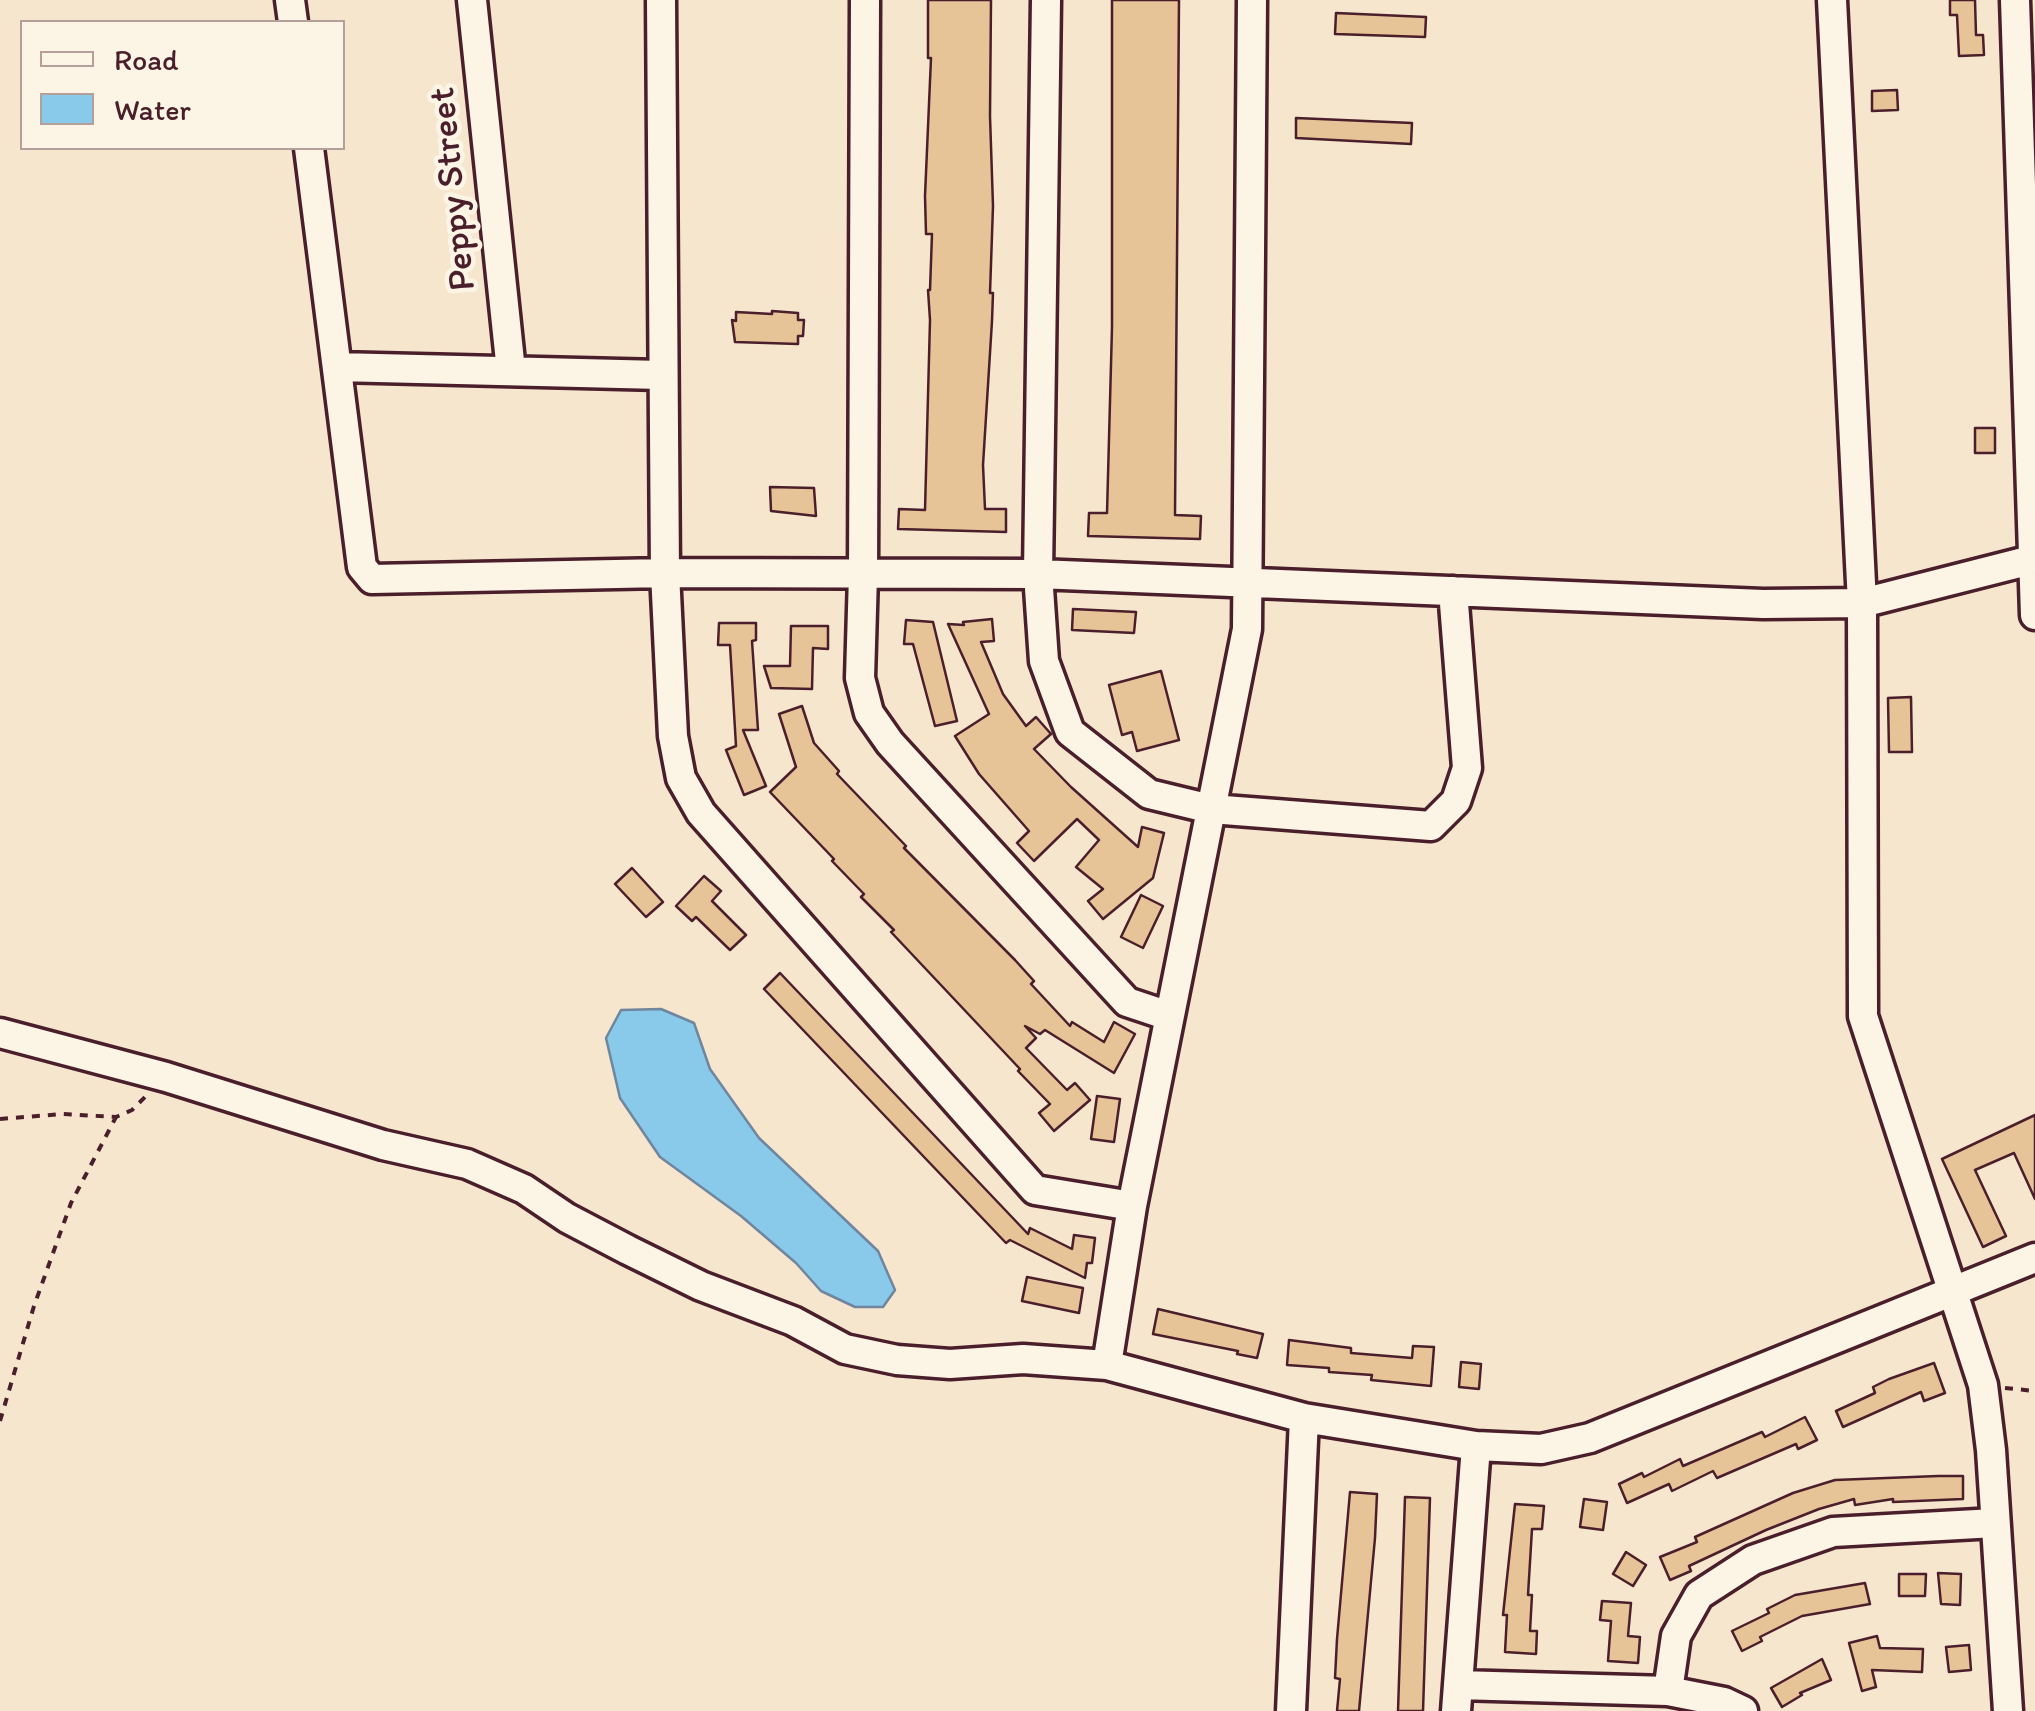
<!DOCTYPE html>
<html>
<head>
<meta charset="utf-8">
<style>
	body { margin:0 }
	#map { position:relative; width:2035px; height:1711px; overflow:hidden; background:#f6e6ce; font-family:Itim,sans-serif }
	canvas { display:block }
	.legend { position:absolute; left:20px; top:20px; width:325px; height:130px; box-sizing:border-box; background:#fcf5e5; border:2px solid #b59f9b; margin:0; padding:12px 18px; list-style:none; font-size:30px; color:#4a1f2b }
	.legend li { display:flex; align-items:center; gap:20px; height:50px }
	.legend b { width:50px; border:2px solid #b59f9b }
</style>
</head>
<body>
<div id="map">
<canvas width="2035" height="1711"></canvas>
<ul class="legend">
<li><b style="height:12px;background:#fcf5e5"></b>Road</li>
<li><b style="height:28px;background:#89c9ea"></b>Water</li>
</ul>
</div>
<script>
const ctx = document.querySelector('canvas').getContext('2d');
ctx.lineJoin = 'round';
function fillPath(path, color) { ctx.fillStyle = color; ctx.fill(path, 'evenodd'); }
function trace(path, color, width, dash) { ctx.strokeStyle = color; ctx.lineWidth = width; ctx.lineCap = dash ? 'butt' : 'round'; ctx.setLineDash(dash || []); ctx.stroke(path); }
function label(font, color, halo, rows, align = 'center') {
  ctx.font = font + ' Itim,sans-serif'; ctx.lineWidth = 9; ctx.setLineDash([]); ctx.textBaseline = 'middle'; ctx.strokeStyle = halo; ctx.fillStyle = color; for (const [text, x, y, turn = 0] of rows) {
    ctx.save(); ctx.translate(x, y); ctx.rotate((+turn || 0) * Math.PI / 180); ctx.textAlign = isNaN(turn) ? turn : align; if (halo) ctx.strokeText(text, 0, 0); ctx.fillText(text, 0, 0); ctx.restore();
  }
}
const water = new Path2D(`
	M661 1009 694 1023 710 1069 759 1138 878 1251 895 1290 883 1307H855L821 1291 796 1263 741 1216 660 1157 620 1098 606 1038 621 1010Z`);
fillPath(water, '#89c9ea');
trace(water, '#70859e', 2.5);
const building = new Path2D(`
	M928 0H991L990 116 993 206 990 293H993L992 321 983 465 985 509H1006V532L898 529 899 509 925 510 930 320 928 290H930L932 234H926L925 196 931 58H928Z
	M1112 0H1179L1175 515 1201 516 1200 539 1088 536 1089 513H1107L1112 327Z
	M1950 0H1975L1976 35H1983L1984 55 1959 56 1957 15H1950Z
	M1336 13 1426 17 1425 37 1335 34Z
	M1897 90 1898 110 1872 111V91Z
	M1296 118 1412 123 1411 144 1296 138Z
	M772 311 798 313V320H804L803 336H798V344L735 342 732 320 736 321V312L772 314Z
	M1975 428H1995V453H1975Z
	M770 487 814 488 816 516 771 511Z
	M1073 609 1136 612 1134 633 1072 630Z
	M992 619 994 641 981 642 1003 694 1026 726 1036 717 1051 734 1034 749 1071 787 1138 847 1142 827 1164 833 1153 878 1103 919 1088 901 1103 889 1076 867 1099 840 1077 819 1034 861 1017 843 1029 831 979 774 955 736 989 714 948 624 964 625 963 622Z
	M906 620 933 622 957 721 935 726 913 644H904Z
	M719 623H756V640L752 641 758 730H743L766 786 744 795 726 750 736 746 730 645H718Z
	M791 626H828V649L813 648 812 689 771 688 764 666H790Z
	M1161 671 1179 740 1137 751 1132 732 1122 735 1109 685Z
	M1911 697 1912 752H1889L1888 698Z
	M802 706 814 743 839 771 837 774 906 846 904 848 1015 960 1034 981 1031 984 1070 1026 1072 1022 1104 1042 1114 1022 1135 1034 1114 1073 1045 1030 1040 1034 1025 1026 1036 1038 1026 1048 1067 1090 1075 1083 1090 1100 1054 1131 1039 1113 1050 1104 1018 1071 1020 1069 891 932 894 930 861 897 864 894 832 861 834 859 770 792 796 767 779 714Z
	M632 868 663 902 646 917 615 884Z
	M704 876 721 891 712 901 746 935 730 950 696 917 692 921 676 906Z
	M1141 895 1163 906 1143 948 1121 937Z
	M780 973 1028 1234 1030 1228 1072 1249 1074 1235 1095 1238 1092 1263H1087L1085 1278 1010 1240 1006 1243 764 989Z
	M1097 1096 1120 1099 1114 1142 1091 1139Z
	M2035 1115V1199L2014 1153 1975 1170 2006 1236 1983 1247 1942 1159Z
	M1027 1277 1083 1288 1079 1313 1022 1301Z
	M1158 1309 1263 1334 1257 1358 1237 1354 1238 1351 1153 1334Z
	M1289 1340 1351 1348V1353L1412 1358 1413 1346 1434 1347 1431 1386 1371 1380 1372 1375 1329 1372V1368L1287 1365Z
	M1461 1362 1481 1364 1479 1389 1459 1387Z
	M1934 1363 1945 1393 1924 1401 1921 1392 1843 1427 1836 1411 1875 1393 1873 1387 1889 1379Z
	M1805 1417 1817 1440 1798 1449 1796 1444 1717 1478 1713 1471 1672 1491 1669 1484 1627 1503 1619 1484 1642 1473 1644 1477 1680 1459 1683 1466 1762 1432 1765 1437Z
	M1938 1476H1963V1499L1893 1502V1499L1855 1505 1854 1499 1819 1509 1766 1530 1689 1566 1691 1571 1670 1580 1660 1557 1697 1542 1695 1537 1793 1493 1835 1480Z
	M1350 1492 1377 1494 1375 1538 1359 1711H1337L1340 1679 1335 1678 1337 1639Z
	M1405 1497 1430 1498 1423 1711H1398Z
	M1584 1499 1607 1502 1603 1530 1580 1527Z
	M1515 1504 1544 1506 1542 1529H1532L1528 1595H1532L1530 1631H1537L1536 1654 1505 1652 1507 1615H1503Z
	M1626 1552 1646 1565 1633 1586 1613 1574Z
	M1938 1573 1961 1574 1960 1605 1941 1604Z
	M1899 1574H1926L1925 1596H1899Z
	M1865 1583 1870 1604 1802 1616 1760 1637 1762 1641 1742 1651 1732 1631 1769 1613 1767 1609 1795 1595Z
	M1602 1601 1631 1603 1628 1636 1640 1637 1638 1663 1608 1661 1611 1621 1600 1620Z
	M1877 1636 1880 1648 1923 1649 1922 1672 1872 1670 1876 1687 1862 1691 1849 1643Z
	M1969 1645 1971 1670 1949 1672 1946 1647Z
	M1822 1659 1831 1680 1800 1693 1802 1695 1782 1707 1771 1688Z`);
fillPath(building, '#e7c398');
trace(building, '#4a1f2b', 2.5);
const minor = new Path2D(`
	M290 0 293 22
	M472 0 511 371
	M661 0 665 573 673 736 681 778 701 813 1035 1190 1132 1206
	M865 0 863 575 860 678 869 713 890 743 1127 1002 1169 1016
	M1046 0 1038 574 1044 661 1070 732 1149 794 1211 809 1431 826 1456 801 1467 768 1453 591
	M1832 0 1862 603 1863 1016 1983 1385 1991 1450 2008 1711
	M2015 0 2035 615
	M309 148 362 567 372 579 665 573 1038 574 1763 604 1862 603 2035 559
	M337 367 661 375
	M0 1033 166 1077 383 1145 467 1164 524 1189 567 1218 628 1250 701 1286 793 1321 845 1349 897 1360 950 1364 1023 1359 1107 1365 1304 1418 1476 1446 1541 1449 1590 1438 2035 1258
	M1107 1365 1132 1206 1247 629 1252 0
	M1458 1685 1668 1691 1724 1702 1743 1711
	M1668 1691 1676 1636 1699 1595 1753 1560 1833 1532 1995 1523
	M1291 1711 1304 1418
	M1456 1711 1476 1446`);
trace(minor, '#4a1f2b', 35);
trace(new Path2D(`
	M0 1119 62 1114 116 1117 132 1110 148 1094
	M2005 1388 2035 1391
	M0 1421 34 1306 71 1203 116 1117`), '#4a1f2b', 4, [8, 8]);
trace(minor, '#fcf5e5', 28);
label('38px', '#4a1f2b', '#fcf5e5', [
	["Peppy Street",454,189,-96]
]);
</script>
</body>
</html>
